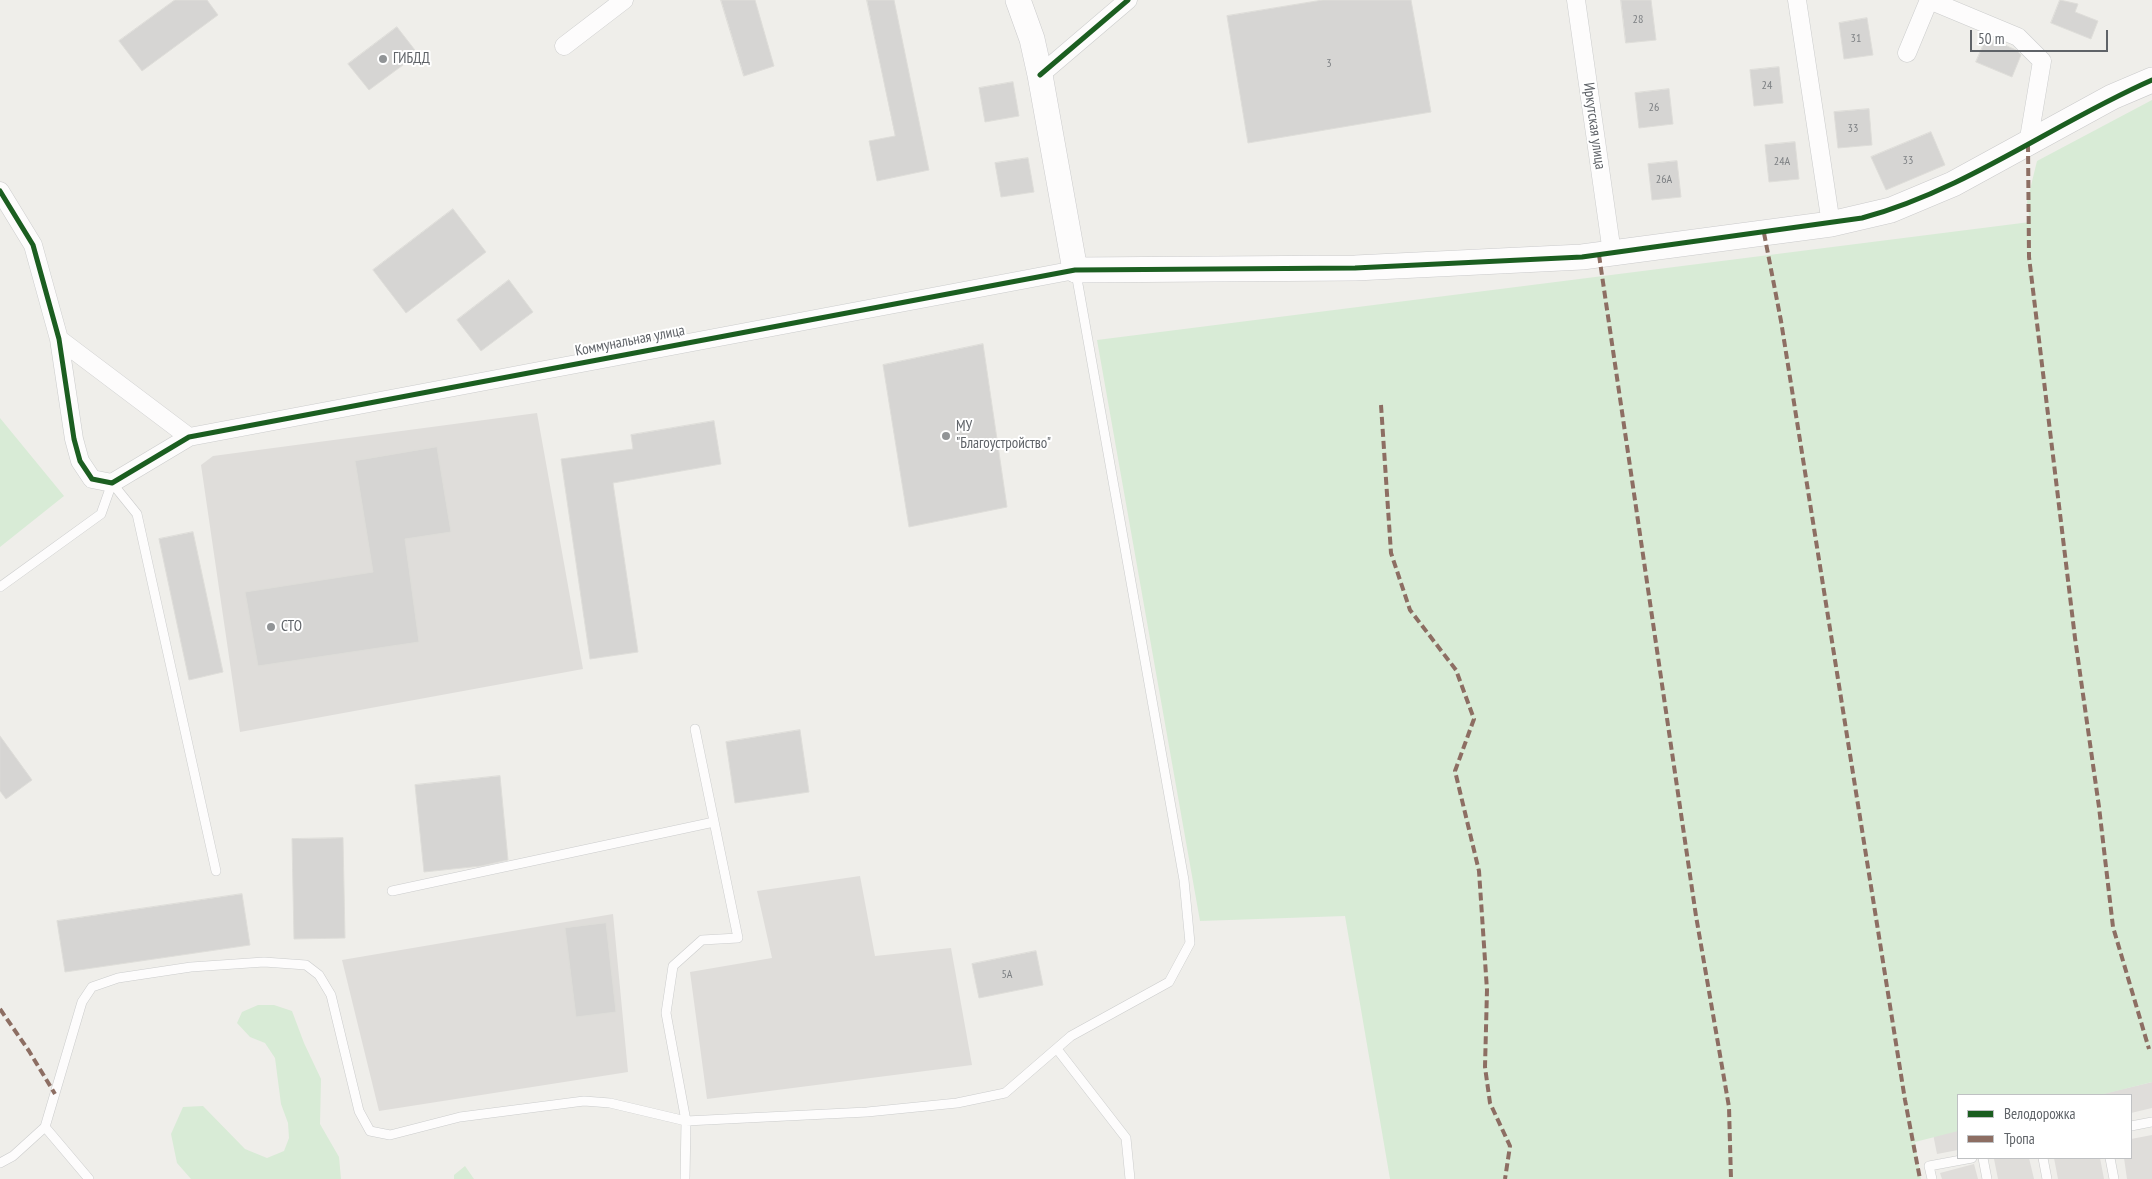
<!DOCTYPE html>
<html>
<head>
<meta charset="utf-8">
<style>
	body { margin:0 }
	#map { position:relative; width:2152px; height:1179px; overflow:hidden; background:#efeeea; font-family:"PT Sans Narrow",sans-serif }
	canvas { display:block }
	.legend { position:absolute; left:1957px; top:1094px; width:175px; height:65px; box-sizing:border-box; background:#fff; border:1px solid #bfc1c3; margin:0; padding:6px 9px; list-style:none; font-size:15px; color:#5f6368 }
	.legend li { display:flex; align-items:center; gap:10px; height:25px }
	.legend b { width:25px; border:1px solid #bfc1c3 }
	.scale { position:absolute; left:1970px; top:30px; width:138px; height:22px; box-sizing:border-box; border:2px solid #5f6368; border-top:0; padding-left:6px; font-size:15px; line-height:18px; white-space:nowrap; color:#5f6368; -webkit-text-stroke:4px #fff; paint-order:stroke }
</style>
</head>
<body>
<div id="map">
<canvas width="2152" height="1179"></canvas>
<ul class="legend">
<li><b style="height:6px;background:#1b5e20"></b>Велодорожка</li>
<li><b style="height:6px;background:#8d6e63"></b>Тропа</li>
</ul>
<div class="scale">50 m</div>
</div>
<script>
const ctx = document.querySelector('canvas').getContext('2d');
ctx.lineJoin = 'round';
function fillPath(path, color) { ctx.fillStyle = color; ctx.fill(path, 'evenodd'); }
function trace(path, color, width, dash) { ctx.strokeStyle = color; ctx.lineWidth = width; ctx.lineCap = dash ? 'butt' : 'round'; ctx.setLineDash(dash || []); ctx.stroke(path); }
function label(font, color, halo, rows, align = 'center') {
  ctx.font = font + ' "PT Sans Narrow",sans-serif'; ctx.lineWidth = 4; ctx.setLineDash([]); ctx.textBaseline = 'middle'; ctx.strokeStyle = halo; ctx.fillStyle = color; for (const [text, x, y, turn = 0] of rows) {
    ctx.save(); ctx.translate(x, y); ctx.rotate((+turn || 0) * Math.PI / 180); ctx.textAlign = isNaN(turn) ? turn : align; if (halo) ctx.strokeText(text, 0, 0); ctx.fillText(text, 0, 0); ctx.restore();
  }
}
fillPath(new Path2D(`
	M537 413 583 669 240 732 201 465 213 456Z
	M860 876 875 956 951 948 972 1065 707 1099 690 972 772 958 757 891Z
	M613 914 628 1072 379 1111 342 960Z
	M2152 1082V1108L2131 1113V1095H2098Z
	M1958 1128V1150L1937 1154 1933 1134Z
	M2152 1135V1179H2127L2124 1158H2131V1139Z
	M2001 1158H2029L2034 1179H1998L1994 1159Z
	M2054 1158H2100L2104 1179H2058Z
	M1974 1164 1978 1179H1942L1940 1173Z`), '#dfddda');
fillPath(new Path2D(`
	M2152 100V1082L2100 1095H1958V1131L1915 1142 1921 1179H1390L1345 916 1200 921 1097 340 2030 222 2027 202 2037 161Z
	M0 418 64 496 0 547Z
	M258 1005H274L292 1011 304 1043 321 1079 320 1124 339 1157 341 1179H191L177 1163 171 1134 183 1107 203 1106 245 1149 267 1158 284 1151 289 1138 288 1123 281 1104 275 1058 265 1043 250 1037 237 1023 242 1012Z
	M465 1166 474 1179H454V1175Z`), '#d8ebd6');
const building = new Path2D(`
	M175 0H207L218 15 142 71 119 41Z
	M721 0H755L774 66 744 76Z
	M867 0H894L929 170 877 181 869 141 895 136Z
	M1323 0H1411L1431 112 1248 143 1227 16Z
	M1621 0H1651L1656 40 1626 43Z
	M2060 0 2078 4 2075 12 2098 21 2091 39 2051 23Z
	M1867 18 1873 55 1844 59 1839 23Z
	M397 27 418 54 369 90 348 64Z
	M1987 37 2016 50 2021 55 2012 77 1976 62Z
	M1779 67 1783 103 1754 106 1750 70Z
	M1013 82 1019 116 985 122 979 88Z
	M1669 89 1673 124 1639 128 1635 93Z
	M1869 109 1872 145 1838 148 1834 112Z
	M1931 132 1945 165 1886 190 1871 157Z
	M1795 142 1799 179 1769 182 1765 145Z
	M1028 158 1034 192 1001 197 995 163Z
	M1677 161 1681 197 1652 200 1648 164Z
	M453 209 486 252 406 313 373 270Z
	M509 280 533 312 481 351 457 320Z
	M983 344 1007 507 909 527 883 365Z
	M714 421 721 464 613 483 638 652 590 659 561 459 633 449 631 435Z
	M437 447 451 532 405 539 419 642 258 666 245 592 373 572 355 461Z
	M193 532 223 672 189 680 159 539Z
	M800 730 809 792 735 803 726 742Z
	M0 736 32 780 6 799 0 791Z
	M500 776 508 860 481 866 424 872 415 785Z
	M343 838 345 938 294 939 292 839Z
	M242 894 250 945 65 972 57 921Z
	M606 923 616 1012 576 1017 565 928Z
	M1036 951 1043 985 979 998 972 964Z`);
fillPath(building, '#d6d5d3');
trace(building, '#deddd9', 1);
const lane = new Path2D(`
	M112 483 137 514 216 871
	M0 587 101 514 112 483
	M392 891 714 822
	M1057 1049 1126 1138 1130 1179
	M2131 1126 2152 1122
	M45 1127 89 1179
	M1983 1158 1987 1179
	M2043 1158 2047 1179
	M2110 1158 2114 1179
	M0 1163 13 1156 45 1127 82 1002 92 987 118 978 191 967 264 962 306 965 319 975 331 995 359 1111 370 1131 390 1135 460 1117 584 1101 610 1103 686 1121 867 1112 957 1103 1005 1093 1071 1036 1169 982 1190 943 1184 880 1076 273
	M685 1179 686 1121 666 1013 673 966 702 940 738 938 695 729
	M1932 1179 1929 1166 1972 1158`);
const street = new Path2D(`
	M1576 0 1612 253
	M1797 0 1831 224
	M1929 0 2018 37 2042 61 2028 144
	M564 46 624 0
	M1907 53 1929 0
	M1040 75 1128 0
	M0 191 33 245 59 339 74 439 80 461 92 479 112 483 189 437 1075 270
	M59 339 189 437`);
const secondary = new Path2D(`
	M1018 0 1032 39 1040 75 1075 270 1355 268 1582 257 1831 224 1891 210 1953 184 2112 97 2152 80`);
trace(lane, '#cbcccc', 10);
trace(street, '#cbcccc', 19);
trace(secondary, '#cacacb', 26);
trace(lane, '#fdfcfc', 9);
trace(street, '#fdfcfc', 18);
trace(secondary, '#fdfcfc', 25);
trace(new Path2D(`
	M2028 144 2029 257 2075 638 2099 807 2113 927 2149 1049
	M1764 233 1781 321 1905 1100 1920 1179
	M1599 255 1696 916 1729 1107 1731 1179
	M1381 405 1391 553 1410 610 1456 670 1474 719 1455 771 1479 871 1487 990 1485 1067 1490 1103 1510 1146 1505 1179
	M0 1009 29 1051 55 1094`), '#8d6e63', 4, [8, 4]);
trace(new Path2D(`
	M1040 75 1128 0
	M0 191 33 245 59 339 74 439 80 461 92 479 112 483 189 437 1075 270 1355 268 1582 257 1862 218C1966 190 2054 123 2152 80`), '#1b5e20', 5);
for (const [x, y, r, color] of [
	[383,59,5,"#919496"],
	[946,436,5,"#919496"],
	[271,627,5,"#919496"]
]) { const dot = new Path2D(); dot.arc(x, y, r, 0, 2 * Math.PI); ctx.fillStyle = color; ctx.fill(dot); trace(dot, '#fff', 2); }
label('12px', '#7e8184', null, [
	["28",1638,20],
	["31",1856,39],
	["3",1329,64],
	["24",1767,86],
	["26",1654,108],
	["33",1853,129],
	["33",1908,161],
	["24А",1782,162],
	["26А",1664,180],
	["5А",1007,975]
]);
label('15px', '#5f6368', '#fff', [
	["ГИБДД",393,59],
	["МУ",956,427],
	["\"Благоустройство\"",956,444],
	["СТО",281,627]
], 'left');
label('15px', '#5f6368', '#fff', [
	["Иркутская улица",1594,126,82],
	["Коммунальная улица",630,341,-11]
]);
</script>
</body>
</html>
